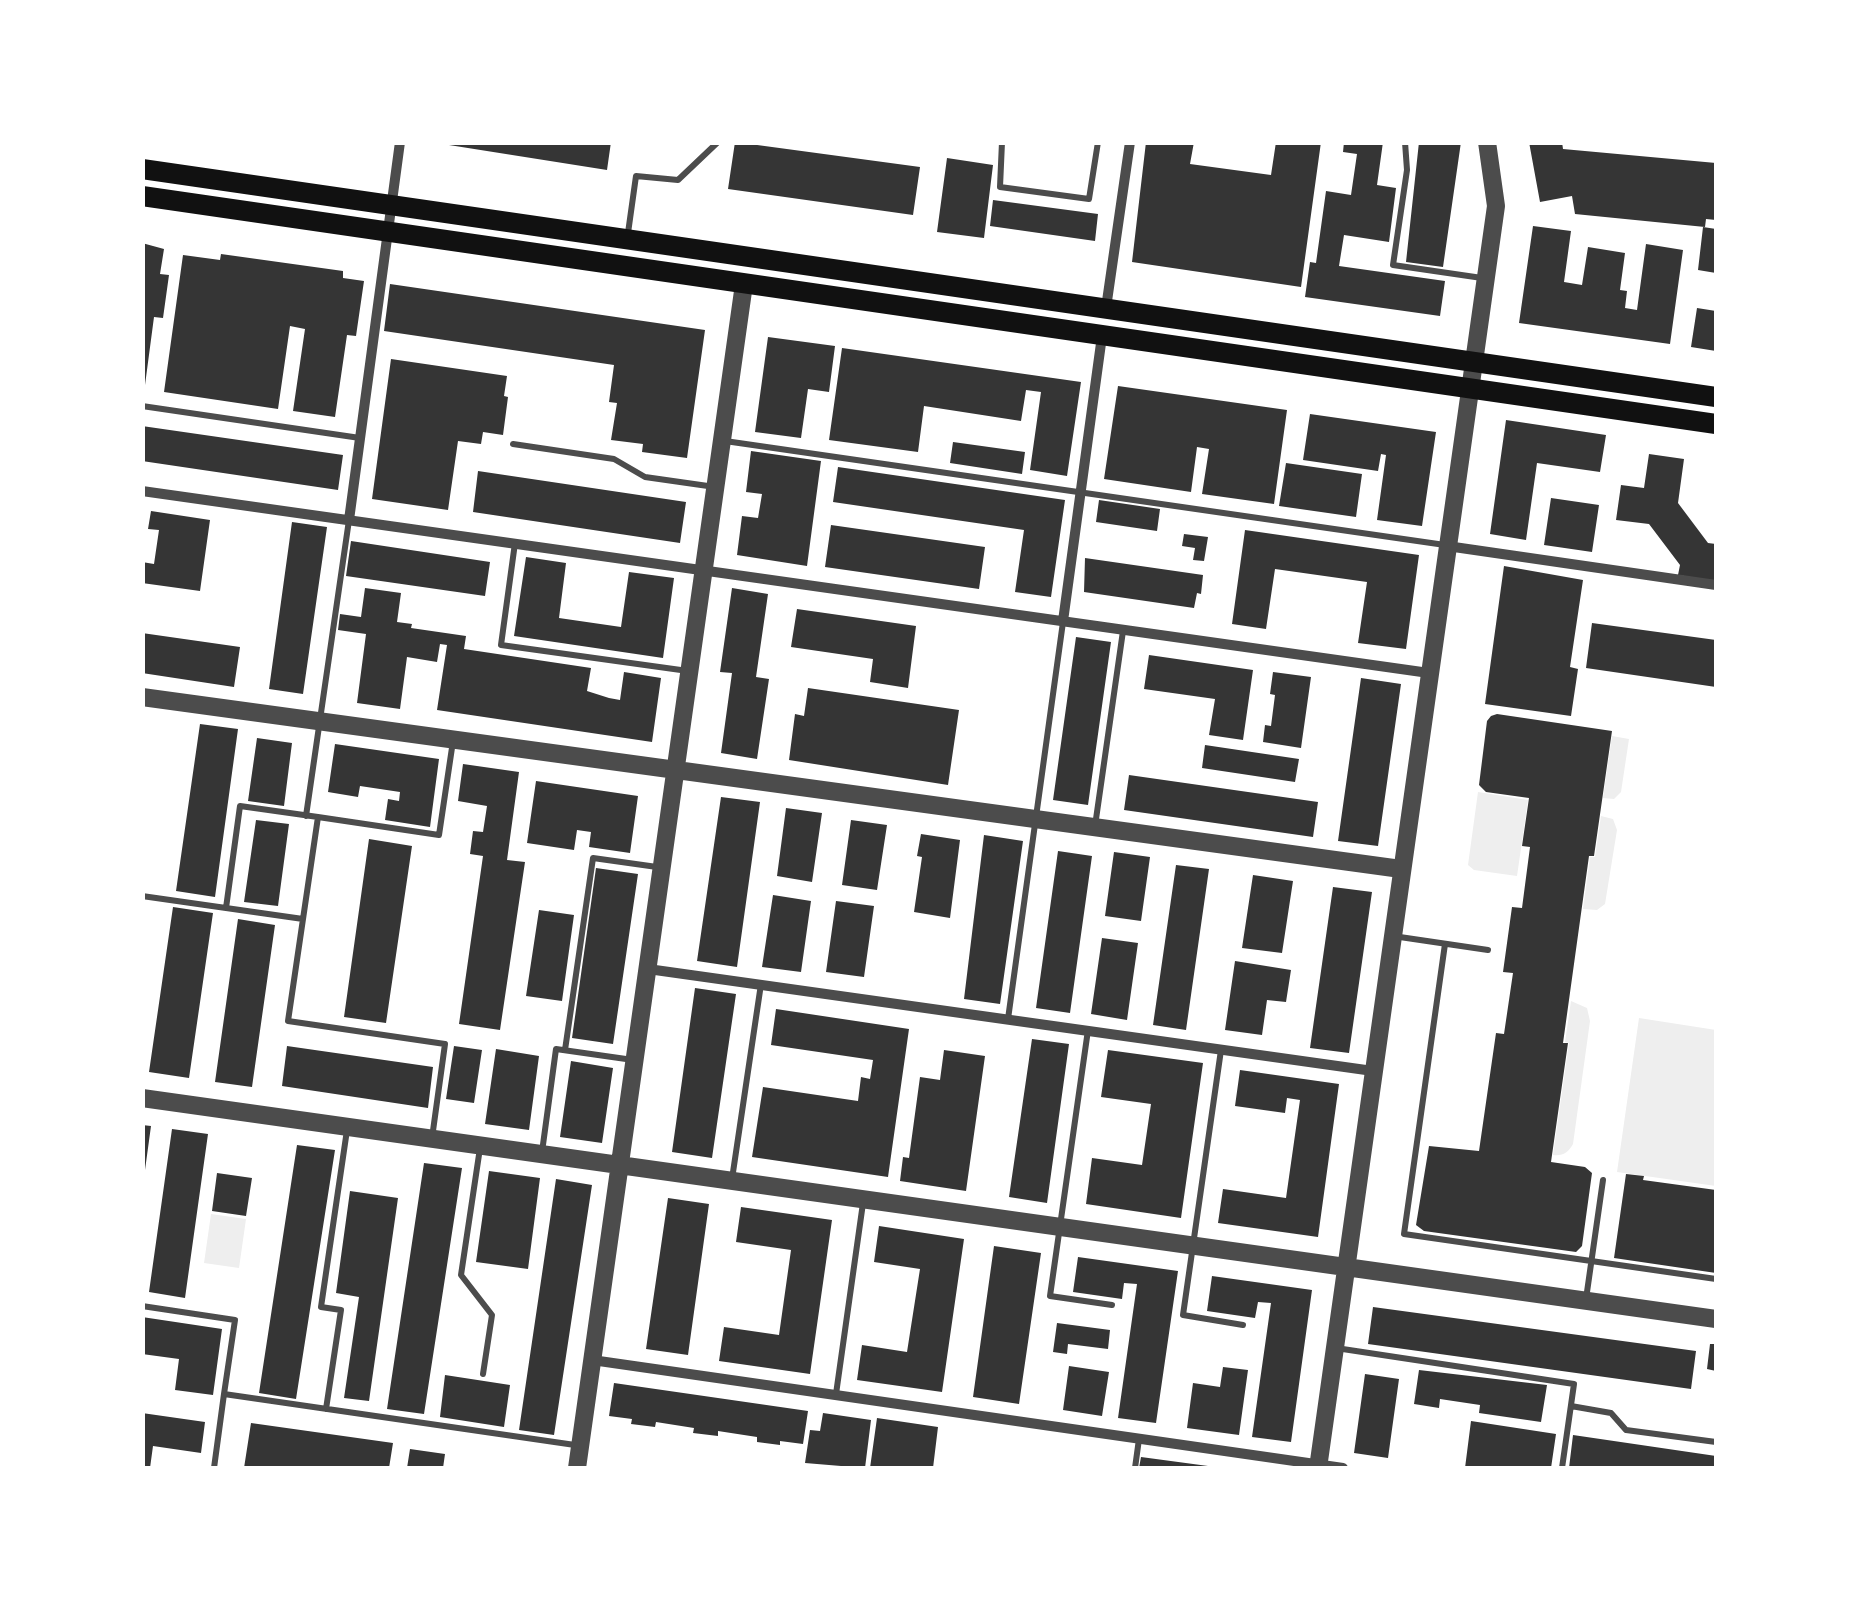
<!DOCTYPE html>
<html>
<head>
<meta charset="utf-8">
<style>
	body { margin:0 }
	#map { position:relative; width:1859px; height:1611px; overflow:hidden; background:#fff; font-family:Jost,sans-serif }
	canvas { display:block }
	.frame { position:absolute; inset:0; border:145px solid #fff; pointer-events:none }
</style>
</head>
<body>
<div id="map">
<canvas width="1859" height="1611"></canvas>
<div class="frame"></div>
</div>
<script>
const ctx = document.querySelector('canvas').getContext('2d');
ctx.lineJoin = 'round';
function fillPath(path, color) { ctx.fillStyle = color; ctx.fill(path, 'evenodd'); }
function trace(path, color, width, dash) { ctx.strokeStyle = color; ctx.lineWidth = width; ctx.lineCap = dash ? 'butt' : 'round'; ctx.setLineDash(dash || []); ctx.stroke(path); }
fillPath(new Path2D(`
	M1612 736 1629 739 1621 792 1614 799 1603 798Z
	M1478 792 1528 800 1517 876 1474 870 1468 865Z
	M1601 816 1613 819 1617 830 1605 904 1597 910 1583 909 1590 857H1595Z
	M1571 1001 1587 1008 1590 1021 1573 1144C1568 1153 1563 1156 1553 1155L1569 1043 1565 1042Z
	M1639 1018 1716 1030V1186L1617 1172Z
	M211 1214 246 1219 239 1268 204 1263Z`), '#eee');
fillPath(new Path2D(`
	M430 142H611L607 170Z
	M735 142 920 167 913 215 728 189Z
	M1146 142H1194L1190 164 1271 175 1276 142H1321L1301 287 1132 262Z
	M1344 142H1383L1377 185 1396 188 1389 242 1344 235 1339 266 1445 281 1440 316 1305 297 1310 262 1316 263 1326 191 1351 195 1357 154 1343 152Z
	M1419 142H1461L1443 267 1406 262Z
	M1529 142H1562L1563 149 1716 163V220L1706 219 1705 227 1575 214 1572 196 1540 202Z
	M947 158 993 165 984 238 937 232Z
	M993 200 1098 214 1095 241 990 226Z
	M1533 226 1571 231 1564 282 1582 285 1588 247 1625 253 1620 290 1627 291 1625 308 1637 310 1646 244 1683 250 1670 344 1519 323Z
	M1703 227 1716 229V273L1698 270Z
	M142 243 164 249 160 274 169 275 163 318 154 317 145 385Z
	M221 254 343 271V278L364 281 356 336 347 335 335 417 293 411 305 329 290 326 278 409 164 392 183 255 220 260Z
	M390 284 705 330 687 458 642 452 643 444 611 440 617 403 609 402 614 365 384 331Z
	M1697 308 1716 311V351L1691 347Z
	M768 337 835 346 829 392 808 389 801 438 755 432Z
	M842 348 1081 382 1067 476 1030 470 1041 392 1026 390 1021 421 924 406 918 452 829 440Z
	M391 359 507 376 504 396 508 397 503 435 483 432 481 444 458 441 448 510 372 499Z
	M1118 386 1287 410 1274 504 1202 494 1209 449 1197 447 1191 492 1104 479Z
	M1310 414 1436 432 1422 526 1377 520 1386 455 1381 454 1378 471 1303 460Z
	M1506 420 1606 435 1600 472 1537 463 1526 540 1490 534Z
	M142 426 343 455 338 490 142 461Z
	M953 442 1025 452 1022 474 950 463Z
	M751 451 821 461 807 566 737 555 742 516 758 518 762 494 746 492Z
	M1649 454 1684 459 1678 503 1708 543 1716 544V581L1678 575 1680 565 1649 524 1616 520 1621 485 1644 488Z
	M1286 463 1362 474 1356 517 1279 506Z
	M838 467 1065 500 1051 597 1015 592 1024 530 833 502Z
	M478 471 686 502 680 543 473 512Z
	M1551 498 1599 505 1592 552 1544 545Z
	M1099 500 1160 509 1157 531 1096 522Z
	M151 511 210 520 200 591 142 583V562L154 564 159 530 148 529Z
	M292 522 327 527 303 694 269 689Z
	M831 525 985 547 979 589 825 567Z
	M1245 530 1419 555 1406 649 1358 643 1367 582 1275 569 1266 629 1232 624Z
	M1184 534 1208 537 1204 561 1193 560 1195 548 1182 546Z
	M351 541 490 562 485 596 346 576Z
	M526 557 566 563 559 618 621 627 629 572 674 578 663 658 514 636Z
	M1085 558 1203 575 1201 594 1197 593 1194 608 1084 592Z
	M1504 566 1583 580 1570 667 1578 669 1571 716 1485 704Z
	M365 588 401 593 397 622 412 624 411 628 466 636 464 649 591 668 587 691 609 698 620 700 624 672 661 678 652 742 437 710 447 645 440 644 437 662 407 657 400 709 357 703 366 634 338 630 340 614 361 617Z
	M732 588 768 594 756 677 769 679 757 759 721 753 732 673 720 672Z
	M797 609 916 626 908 688 870 682 873 659 791 647Z
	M1592 623 1716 640V687L1586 668Z
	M142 633 240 647 234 687 142 673Z
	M1076 637 1111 642 1088 805 1053 800Z
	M1149 655 1253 670 1243 740 1209 735 1215 699 1144 689Z
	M1273 672 1311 677 1301 748 1263 742 1265 725 1271 726 1275 695 1270 694Z
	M1361 678 1401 684 1378 846 1338 841Z
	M808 688 959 710 948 785 789 760 795 714 804 716Z
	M1497 714 1612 731 1594 856H1589L1563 1043H1568L1551 1162 1585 1167 1592 1173 1582 1246 1576 1252 1424 1231 1416 1225 1429 1146 1479 1151 1496 1033 1504 1034 1513 973 1503 972 1512 907 1522 908 1530 847 1522 846 1529 798 1486 792 1479 785 1487 721 1491 716Z
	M200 724 238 729 215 897 176 891Z
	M257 738 292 743 284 806 248 801Z
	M335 744 439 759 430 827 385 820 388 799 399 801 400 792 360 786 358 797 328 792Z
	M1205 745 1299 759 1295 782 1202 768Z
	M463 764 519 772 507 860 525 862 500 1030 459 1024 483 856 470 854 473 831 483 832 487 806 458 801Z
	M1129 775 1318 802 1313 837 1124 810Z
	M536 781 638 796 630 853 589 847 591 832 577 830 574 850 527 843Z
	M721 797 760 802 737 967 697 961Z
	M786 808 822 813 812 882 777 876Z
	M256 820 289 824 278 906 244 902Z
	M851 820 887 825 877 890 842 885Z
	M921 834 960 840 950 918 914 912 922 857 917 856Z
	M984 835 1023 841 1000 1004 964 999Z
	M369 839 412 846 386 1023 344 1017Z
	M1058 851 1092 856 1070 1013 1036 1008Z
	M1114 852 1150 857 1141 921 1105 916Z
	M1176 865 1209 869 1186 1030 1153 1025Z
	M596 868 638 874 613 1044 572 1038Z
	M1253 875 1293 881 1282 953 1242 948Z
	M1333 887 1372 892 1349 1053 1310 1048Z
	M773 895 811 901 801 972 762 967Z
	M836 901 874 906 864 977 826 972Z
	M173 907 213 913 189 1078 149 1072Z
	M539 910 574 915 562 1001 526 996Z
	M238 919 275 925 252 1087 215 1082Z
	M1102 938 1138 943 1127 1020 1091 1014Z
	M1235 961 1291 970 1286 1002 1267 1000 1262 1035 1225 1030Z
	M695 988 736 994 712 1158 672 1152Z
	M776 1009 909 1029 888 1177 752 1157 763 1087 858 1101 861 1077 870 1079 873 1060 771 1045Z
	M1032 1039 1069 1044 1047 1203 1009 1197Z
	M287 1046 433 1067 428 1108 282 1086Z
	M454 1046 482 1050 474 1103 446 1099Z
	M496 1049 539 1056 529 1130 485 1124Z
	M944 1050 985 1056 966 1191 900 1181 903 1157 909 1158 920 1077 940 1080Z
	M1108 1050 1203 1063 1181 1218 1086 1204 1092 1158 1142 1165 1151 1104 1101 1097Z
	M571 1061 613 1068 602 1143 560 1137Z
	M1240 1070 1339 1084 1318 1237 1218 1223 1223 1189 1286 1198 1300 1100 1287 1098 1285 1113 1235 1106Z
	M142 1125 151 1126 145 1170H142Z
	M172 1129 208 1134 185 1298 149 1292Z
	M297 1145 335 1150 296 1399 259 1393Z
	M424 1163 462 1168 424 1414 387 1409Z
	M489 1171 540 1178 528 1269 476 1262Z
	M217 1173 252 1178 246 1216 212 1211Z
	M1626 1174 1644 1176 1643 1180 1716 1190V1273L1614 1258Z
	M556 1179 592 1185 554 1435 519 1430Z
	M350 1191 398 1198 369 1401 344 1398 359 1297 336 1293Z
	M668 1198 709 1204 688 1355 646 1349Z
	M741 1207 832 1220 810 1374 719 1361 724 1327 779 1335 791 1250 736 1242Z
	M879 1226 964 1239 942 1392 857 1380 862 1345 907 1352 920 1269 874 1262Z
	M994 1246 1041 1253 1019 1404 973 1397Z
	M1078 1257 1178 1271 1156 1423 1118 1418 1137 1284 1124 1283 1122 1299 1073 1292Z
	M1212 1276 1312 1290 1291 1442 1252 1437 1271 1303 1258 1302 1255 1318 1207 1311Z
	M1373 1307 1696 1351 1691 1389 1368 1344Z
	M142 1317 222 1329 213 1395 175 1390 179 1359 142 1354Z
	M1057 1323 1110 1330 1108 1349 1068 1344 1067 1354 1053 1352Z
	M1710 1344H1716V1371L1707 1369Z
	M1069 1366 1109 1372 1102 1416 1063 1410Z
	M1223 1367 1248 1370 1239 1435 1187 1428 1193 1383 1220 1387Z
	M1419 1370 1547 1385 1541 1422 1479 1413 1480 1405 1440 1399 1439 1408 1414 1404Z
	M1365 1374 1399 1379 1388 1458 1354 1453Z
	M445 1375 510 1385 504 1427 440 1417Z
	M614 1383 808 1411 803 1444 780 1441V1445L757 1442V1437L718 1431V1436L693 1433 694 1428 656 1422 655 1427 631 1424 632 1419 609 1416Z
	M142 1413 205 1422 201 1453 153 1446 150 1468H142Z
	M823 1413 871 1420 865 1468 805 1463 810 1430 820 1431Z
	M877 1418 938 1427 933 1468H870Z
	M1471 1421 1556 1434 1551 1468H1465Z
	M251 1423 393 1443 389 1468H244Z
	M1573 1435 1716 1456V1468H1569Z
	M410 1449 445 1454 443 1468H407Z
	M1141 1457 1208 1466 1207 1468H1139Z`), '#353535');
trace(new Path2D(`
	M1002 142 1000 187 1089 199 1098 142
	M1405 142 1407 170 1393 265 1482 278
	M628 233 636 176 678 180 718 142
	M142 406 360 438
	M725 441 1445 545
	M513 444 614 459 645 477 715 487
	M515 543 501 645 688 671
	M306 816 349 520
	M1095 826 1123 631
	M142 896 303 919
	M226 908 240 806 318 817
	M1393 936 1488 950
	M1445 944 1404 1234 1716 1279
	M1008 1019 1063 622
	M1088 1030 1050 1296 1112 1305
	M565 1050 593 858 657 867
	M1221 1050 1183 1315 1243 1325
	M432 1138 445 1044 288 1021 318 817 439 835 453 741
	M480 1148 461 1275 492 1315 483 1374
	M542 1152 556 1049 633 1060
	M732 1179 761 984
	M1586 1299 1603 1180
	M142 1306 235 1320 224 1394 575 1445
	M1336 1348 1574 1384 1562 1468
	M836 1394 863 1203
	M1571 1406 1611 1413 1626 1430 1716 1442
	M326 1409 341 1310 321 1307 347 1130
	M214 1468 224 1394
	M1135 1468 1139 1439`), '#4c4c4c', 6);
trace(new Path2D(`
	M1106 308 1130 142
	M142 491 1429 673
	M349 520 400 142
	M1447 546 1716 585
	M1063 621 1102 336
	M648 969 1373 1071
	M592 1360 1343 1468`), '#4c4c4c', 10);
trace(new Path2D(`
	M142 697 1401 869
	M142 1098 1716 1319
	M577 1468 744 284
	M1318 1468 1496 206 1487 142`), '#4c4c4c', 18);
trace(new Path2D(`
	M142 169 1716 397
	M142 196 1716 424`), '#111', 20);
</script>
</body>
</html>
